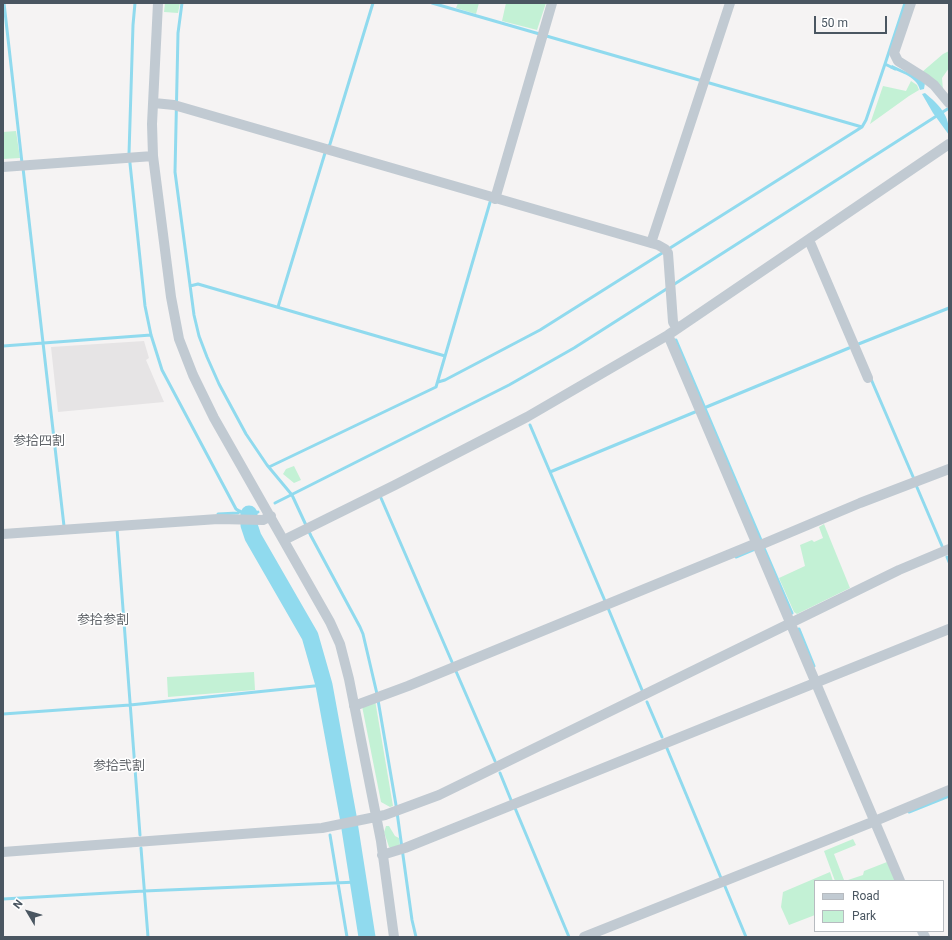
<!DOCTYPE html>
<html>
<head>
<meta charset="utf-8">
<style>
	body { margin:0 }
	#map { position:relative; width:952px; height:940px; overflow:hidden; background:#f5f3f3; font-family:Roboto,sans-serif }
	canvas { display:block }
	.frame { position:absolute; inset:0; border:4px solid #4a5661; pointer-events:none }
	.legend { position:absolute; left:814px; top:880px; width:130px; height:52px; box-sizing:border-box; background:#fff; border:1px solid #b7bbc0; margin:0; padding:5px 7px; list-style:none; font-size:12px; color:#4a5661 }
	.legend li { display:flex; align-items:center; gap:8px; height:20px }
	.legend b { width:20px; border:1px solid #b7bbc0 }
	.north { position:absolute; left:8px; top:892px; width:40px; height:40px; -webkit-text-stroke:3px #fff; paint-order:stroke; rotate:308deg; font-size:11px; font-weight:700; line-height:16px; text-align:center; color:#4a5661 }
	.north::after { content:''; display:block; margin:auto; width:14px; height:18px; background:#4a5661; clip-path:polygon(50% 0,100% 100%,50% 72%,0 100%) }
	.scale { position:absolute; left:814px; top:16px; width:73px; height:18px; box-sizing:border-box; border:2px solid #4a5661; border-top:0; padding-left:5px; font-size:12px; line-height:14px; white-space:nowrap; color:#4a5661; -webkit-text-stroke:3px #fff; paint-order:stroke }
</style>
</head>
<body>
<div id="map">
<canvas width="952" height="940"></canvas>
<div class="frame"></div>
<ul class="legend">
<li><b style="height:5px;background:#c1cad2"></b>Road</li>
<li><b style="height:11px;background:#c3f1d5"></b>Park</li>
</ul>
<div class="north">N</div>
<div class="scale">50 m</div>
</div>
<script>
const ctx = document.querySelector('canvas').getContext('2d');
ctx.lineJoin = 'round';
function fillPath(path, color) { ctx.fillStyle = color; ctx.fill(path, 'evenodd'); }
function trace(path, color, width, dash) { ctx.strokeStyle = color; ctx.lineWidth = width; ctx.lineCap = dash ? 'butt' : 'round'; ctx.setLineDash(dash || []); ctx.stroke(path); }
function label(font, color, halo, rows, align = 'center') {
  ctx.font = font + ' Roboto,"Noto Sans JP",sans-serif'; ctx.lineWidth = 3; ctx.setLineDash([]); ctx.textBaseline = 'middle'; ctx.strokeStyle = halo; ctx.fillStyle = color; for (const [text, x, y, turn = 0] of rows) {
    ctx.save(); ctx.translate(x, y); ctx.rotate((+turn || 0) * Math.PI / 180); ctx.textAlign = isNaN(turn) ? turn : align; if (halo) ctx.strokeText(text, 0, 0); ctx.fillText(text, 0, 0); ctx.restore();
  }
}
fillPath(new Path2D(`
	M144 341 149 358 146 360 164 402 58 412 51 347Z`), '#e6e4e5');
fillPath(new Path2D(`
	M165 3H180L178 13 164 12Z
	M458 3H479L476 14 456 8Z
	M506 3H546L537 30 502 21Z
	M949 51V68L942 78 943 90 922 72 943 54Z
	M911 81 917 85 919 90 909 96 870 124 883 86 906 91Z
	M16 131 20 158 3 159V132Z
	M294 466 301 480 294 483 283 474 286 469Z
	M824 524 850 588 797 614 794 612 779 578 805 566 800 545 812 540 814 542 823 538 819 527Z
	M254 672 255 690 168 697 167 677Z
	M375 700 393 806 390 807 381 802 362 706Z
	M386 826H389L395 836 399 838 400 846 392 849 389 847 384 832Z
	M853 839 856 845 834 854 844 880 835 881 824 851Z
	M887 862 896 881H845L863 875 864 871Z
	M830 872 833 881H815V915L789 925 781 907 783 892Z`), '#c3f1d5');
fillPath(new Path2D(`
	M892 65 915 76 925 83 924 89 920 90C917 77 902 73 890 68Z
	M925 93C939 105 950 115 949 135L933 113 922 94Z`), '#90daee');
trace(new Path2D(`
	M4 3 22 163
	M135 3 133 25 129 154 145 306 151 335 162 370 236 509C243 514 251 516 258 512
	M182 3 178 33 175 172 194 315 199 336 207 357 219 384 246 434 267 465 292 495 311 536 360 627 363 634 377 694
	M432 3 862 127
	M895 69 885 64 905 3
	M23 168 64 526
	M673 285 949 108
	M190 286 198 284 445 356
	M278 307 325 153 330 144 373 3
	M676 340 761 540
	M856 345 949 308
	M3 346 151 335
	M871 379 914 479
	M438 382 445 380 540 330 862 127 866 120 885 64
	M704 408 849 348
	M530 425 605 601
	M269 467 436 387 491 199
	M550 472 695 412
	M916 485 942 546
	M381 498 452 662
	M275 503 509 385 574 348 668 288
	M218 514 238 513 240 511
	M117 529 140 835
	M764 548 792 613
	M736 557 755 549
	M947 557 949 562
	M608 608 642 690
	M799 629 814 666
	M455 669 495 761
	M378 700 396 805 412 920 416 937
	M647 702 662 737
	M3 714 130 705 324 685
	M666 746 721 878
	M500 773 511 800
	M515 808 569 937
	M909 812 949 796
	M330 835 347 937
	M141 848 148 937
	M724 884 746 937
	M3 899 144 891 358 882`), '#90daee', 3);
trace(new Path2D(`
	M249 514V525L253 537 310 636 324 685 348 816 367 937`), '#90daee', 17);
trace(new Path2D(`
	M158 3 152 124 153 156 171 297 179 339 193 375 214 418 330 622 340 644 349 679 381 841 394 937
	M911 3 894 53 898 61 925 78 934 85 949 103
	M154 103 174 105 658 245 665 249 668 253 673 322 677 329
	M3 167 153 156
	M495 199 552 3
	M809 240 868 378
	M651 243 730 3
	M668 335 900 881
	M3 534 218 519 263 520 271 516
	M284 540 395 485 527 417 668 335 949 144
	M758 546 860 503 949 469
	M354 706 408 686 757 543
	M3 852 322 828 385 815 439 795 899 570 949 549
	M382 855 405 848 949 629
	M922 931 925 937
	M584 937 875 821 949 790`), '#c1cad2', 10);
label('13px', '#5f6368', '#fff', [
	["参拾四割",39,442],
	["参拾参割",103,621],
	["参拾弐割",119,767]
]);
</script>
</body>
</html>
